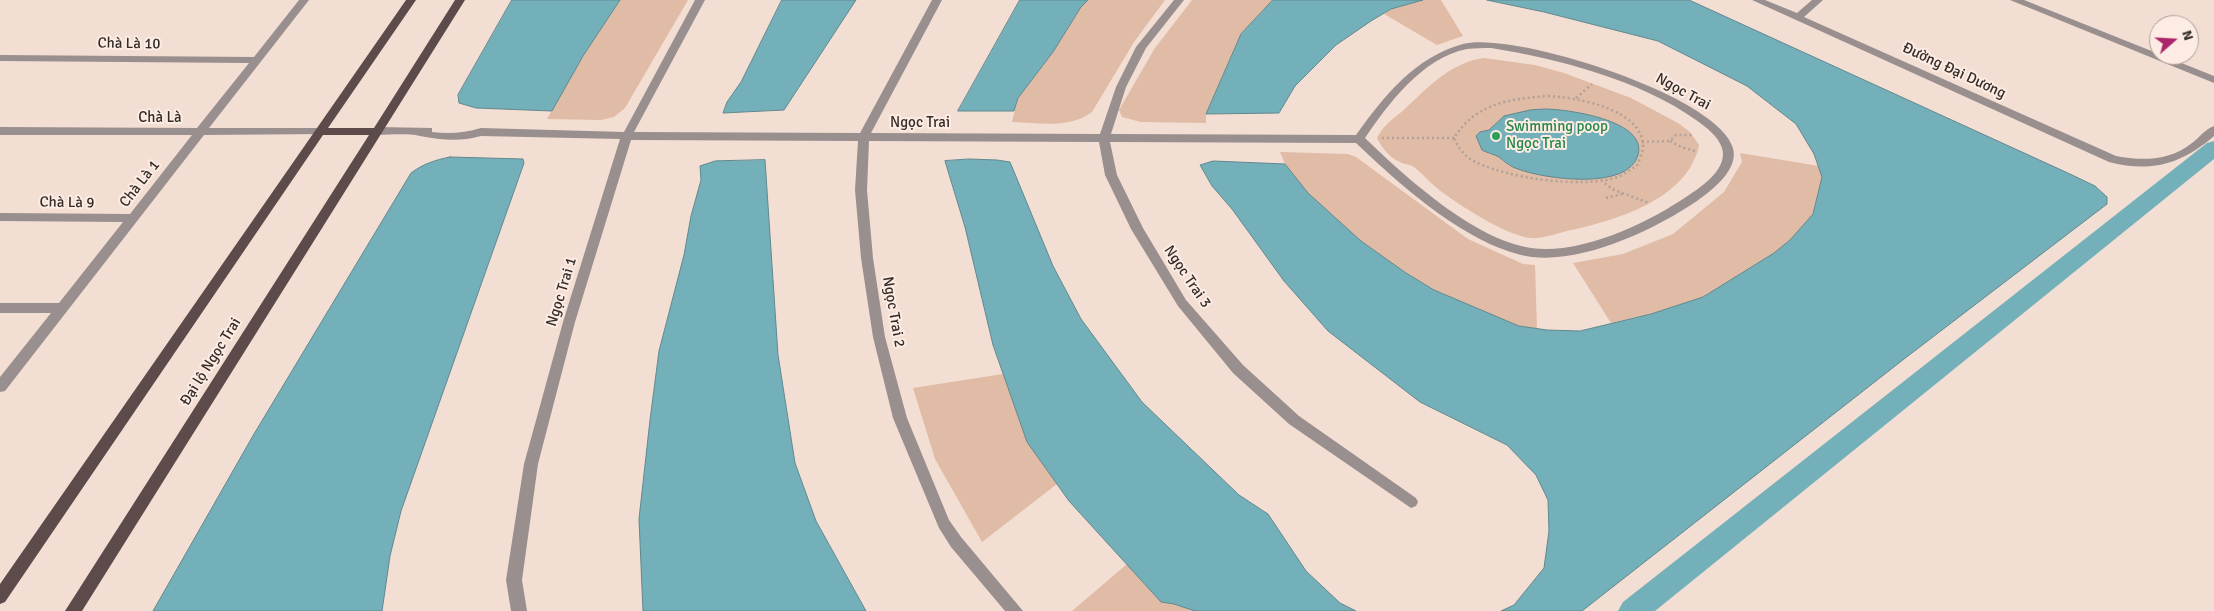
<!DOCTYPE html>
<html>
<head>
<meta charset="utf-8">
<style>
	body { margin:0 }
	#map { position:relative; width:2214px; height:611px; overflow:hidden; background:#f3ded3; font-family:Signika,sans-serif }
	canvas { display:block }
	.north { position:absolute; left:2149px; top:15px; width:50px; height:50px; box-sizing:border-box; background:#fdece3; border:1px solid #ad9f98; border-radius:50%; rotate:71deg; font-size:14px; font-weight:700; line-height:20px; text-align:center; color:#342c28 }
	.north::after { content:''; display:block; margin:auto; width:18px; height:22px; background:#ac256c; clip-path:polygon(50% 0,100% 100%,50% 72%,0 100%) }
</style>
</head>
<body>
<div id="map">
<canvas width="2214" height="611"></canvas>
<div class="north">N</div>
</div>
<script>
const ctx = document.querySelector('canvas').getContext('2d');
ctx.lineJoin = 'round';
function fillPath(path, color) { ctx.fillStyle = color; ctx.fill(path, 'evenodd'); }
function trace(path, color, width, dash) { ctx.strokeStyle = color; ctx.lineWidth = width; ctx.lineCap = dash ? 'butt' : 'round'; ctx.setLineDash(dash || []); ctx.stroke(path); }
function label(font, color, halo, rows, align = 'center') {
  ctx.font = font + ' Signika,sans-serif'; ctx.lineWidth = 4; ctx.setLineDash([]); ctx.textBaseline = 'middle'; ctx.strokeStyle = halo; ctx.fillStyle = color; for (const [text, x, y, turn = 0] of rows) {
    ctx.save(); ctx.translate(x, y); ctx.rotate((+turn || 0) * Math.PI / 180); ctx.textAlign = isNaN(turn) ? turn : align; if (halo) ctx.strokeText(text, 0, 0); ctx.fillText(text, 0, 0); ctx.restore();
  }
}
fillPath(new Path2D(`
	M620 0H688L625 108 614 117 601 120 547 119 583 56Z
	M1088 0H1165L1134 42 1092 112C1069 129 1039 123 1012 122L1018 98 1053 52 1081 7Z
	M1192 0H1273L1241 34 1206 114V123L1141 122 1122 117 1119 110 1155 48Z
	M1423 0H1441L1463 36 1437 45 1384 14 1391 9Z
	M1484 58 1535 65 1564 73 1631 98 1678 123 1690 132 1699 145C1688 200 1614 221 1567 231 1556 234 1541 239 1530 238 1506 235 1466 209 1446 195 1434 187 1425 176 1414 167 1410 164 1405 165 1400 162 1390 158 1382 148 1377 138 1386 121 1396 118 1409 105 1430 85 1453 62 1484 58Z
	M1280 152 1348 154 1356 157 1468 239 1523 264 1535 265 1537 329 1519 326 1434 290 1406 273 1361 241 1307 193 1285 164Z
	M1740 153 1819 166 1822 177 1813 214 1790 240 1774 253 1703 297 1651 314 1611 323 1573 263 1623 254 1673 234 1724 192 1742 162Z
	M1003 374 1027 442 1057 484 982 542 935 459 913 388Z
	M1127 564 1161 602 1174 604 1195 611H1072Z`), '#e0bba6');
const water = new Path2D(`
	M512 0H620L583 56 552 111 476 108 459 103 458 95Z
	M782 0H856L784 110 723 113 727 102 741 82Z
	M1020 0H1088L1081 7 1053 52 1018 98 1014 111H958Z
	M1273 0H1423L1391 9 1371 21 1336 45 1295 86 1279 113 1206 114 1241 34Z
	M1487 0H1689L2070 174 2095 186 2107 197V204L1904 359 1582 611H1501L1514 605 1544 568 1549 531 1548 500 1536 475 1507 445 1420 402 1328 331 1284 281 1232 209 1212 186 1200 165 1213 161 1285 164 1308 193 1361 241 1406 273 1434 290 1519 326 1547 330 1580 331 1651 314 1703 297 1774 253 1790 240 1813 214 1822 177 1814 154 1796 124 1747 86 1658 41 1544 12Z
	M1545 109C1566 109 1648 120 1638 155 1628 191 1544 179 1518 169 1511 167 1505 162 1499 157 1494 154 1487 153 1482 150L1476 136 1480 132 1489 130 1504 116 1530 110Z
	M450 157 523 159 524 163 401 511 390 556 382 611H153L254 434 411 173C423 164 435 160 450 157Z
	M969 159 997 160 1010 162 1053 266 1081 319 1142 402 1239 495 1268 514 1306 571 1340 603 1356 611H1195L1174 604 1161 602 1069 501 1027 442 993 345 965 227 945 161Z
	M765 160 778 355 795 463 816 521 866 611H643L639 519 650 420 659 351 684 255 691 216 701 180 700 166 715 161Z`);
fillPath(water, '#74b0b9');
trace(water, '#61888e', 1);
fillPath(new Path2D(`
	M2214 141V159L1655 611H1618L1623 602 2207 143Z`), '#74b0b9');
trace(new Path2D(`
	M1548 96C1575 97 1644 109 1643 147 1643 153 1639 160 1637 166 1631 169 1626 173 1620 176 1587 190 1501 178 1470 159 1463 154 1457 146 1454 138 1476 103 1509 99 1548 96Z
	M1576 98 1592 84
	M1382 138H1454
	M1670 141 1681 147 1698 152
	M1642 142 1670 141 1676 135H1692
	M1601 180 1612 189 1649 203
	M1606 198 1622 194`), '#b1a198', 2.5, [2, 3]);
fillPath(new Path2D(`
	M299 0H309L209 128H320L325 132 324 134 204 135 5 391 0 392V377L51 313H0V303H59L123 222 0 221V213L130 214 192 135H0V127L197 128 249 63 0 61V55L254 57Z
	M695 0H705L634 132 860 133 932 0H942L871 133 1100 134 1116 87 1136 47 1174 0H1184L1146 48 1126 87 1111 134 1356 135C1384 96 1415 57 1463 44 1513 31 1718 95 1733 148 1739 170 1712 190 1697 201 1654 230 1584 263 1532 257 1470 248 1400 185 1356 143L1110 142 1117 175 1143 228 1186 300 1243 365 1299 416 1416 498 1418 502 1416 506 1411 508 1289 424 1233 373 1178 306 1131 229 1105 175 1099 142 869 141 867 190 873 258 885 337 907 418 949 520 961 537 1023 611H1005L951 547 939 528 893 418 873 337 861 258 855 190 858 141 631 140 575 322 538 464 522 580 527 611H511L506 580 524 464 563 322 620 139 481 136C459 142 442 140 420 136 406 133 391 135 377 135L372 131 377 127 432 128V132C449 134 465 133 481 128L624 132ZM1491 48C1559 59 1640 80 1696 120 1706 127 1718 136 1722 148 1728 168 1704 185 1689 195 1648 223 1582 255 1531 248 1475 240 1405 177 1365 138 1389 103 1422 58 1467 49 1475 48 1483 48 1491 48Z
	M1752 0H1765L1797 13 1812 0H1823L1804 17 2116 156C2142 161 2170 161 2192 143 2199 138 2205 129 2214 126V136C2182 164 2151 173 2109 162Z
	M2010 0H2024L2214 76V83Z`), '#998f8e');
fillPath(new Path2D(`
	M406 0H416L328 128H374L455 0H465L82 611H65L369 135H323L5 602 0 604V584Z`), '#5c4b4a');
for (const [x, y, r, color] of [
	[1496,136,5,"#2e9e5b"]
]) { const dot = new Path2D(); dot.arc(x, y, r, 0, 2 * Math.PI); ctx.fillStyle = color; ctx.fill(dot); trace(dot, '#fdece3', 2); }
label('15px', '#342c28', '#fdece3', [
	["Chà Là 10",129,44,1],
	["Đường Đại Dương",1954,71,25],
	["Ngọc Trai",1683,92,29],
	["Chà Là",160,118],
	["Ngọc Trai",920,123],
	["Chà Là 1",140,184,-52],
	["Chà Là 9",67,203,1],
	["Ngọc Trai 3",1187,277,56],
	["Ngọc Trai 1",562,292,-73],
	["Ngọc Trai 2",893,312,80],
	["Đại lộ Ngọc Trai",211,362,-58]
]);
label('15px', '#27864d', '#fdece3', [
	["Swimming poop",1506,127],
	["Ngọc Trai",1506,144]
], 'left');
</script>
</body>
</html>
